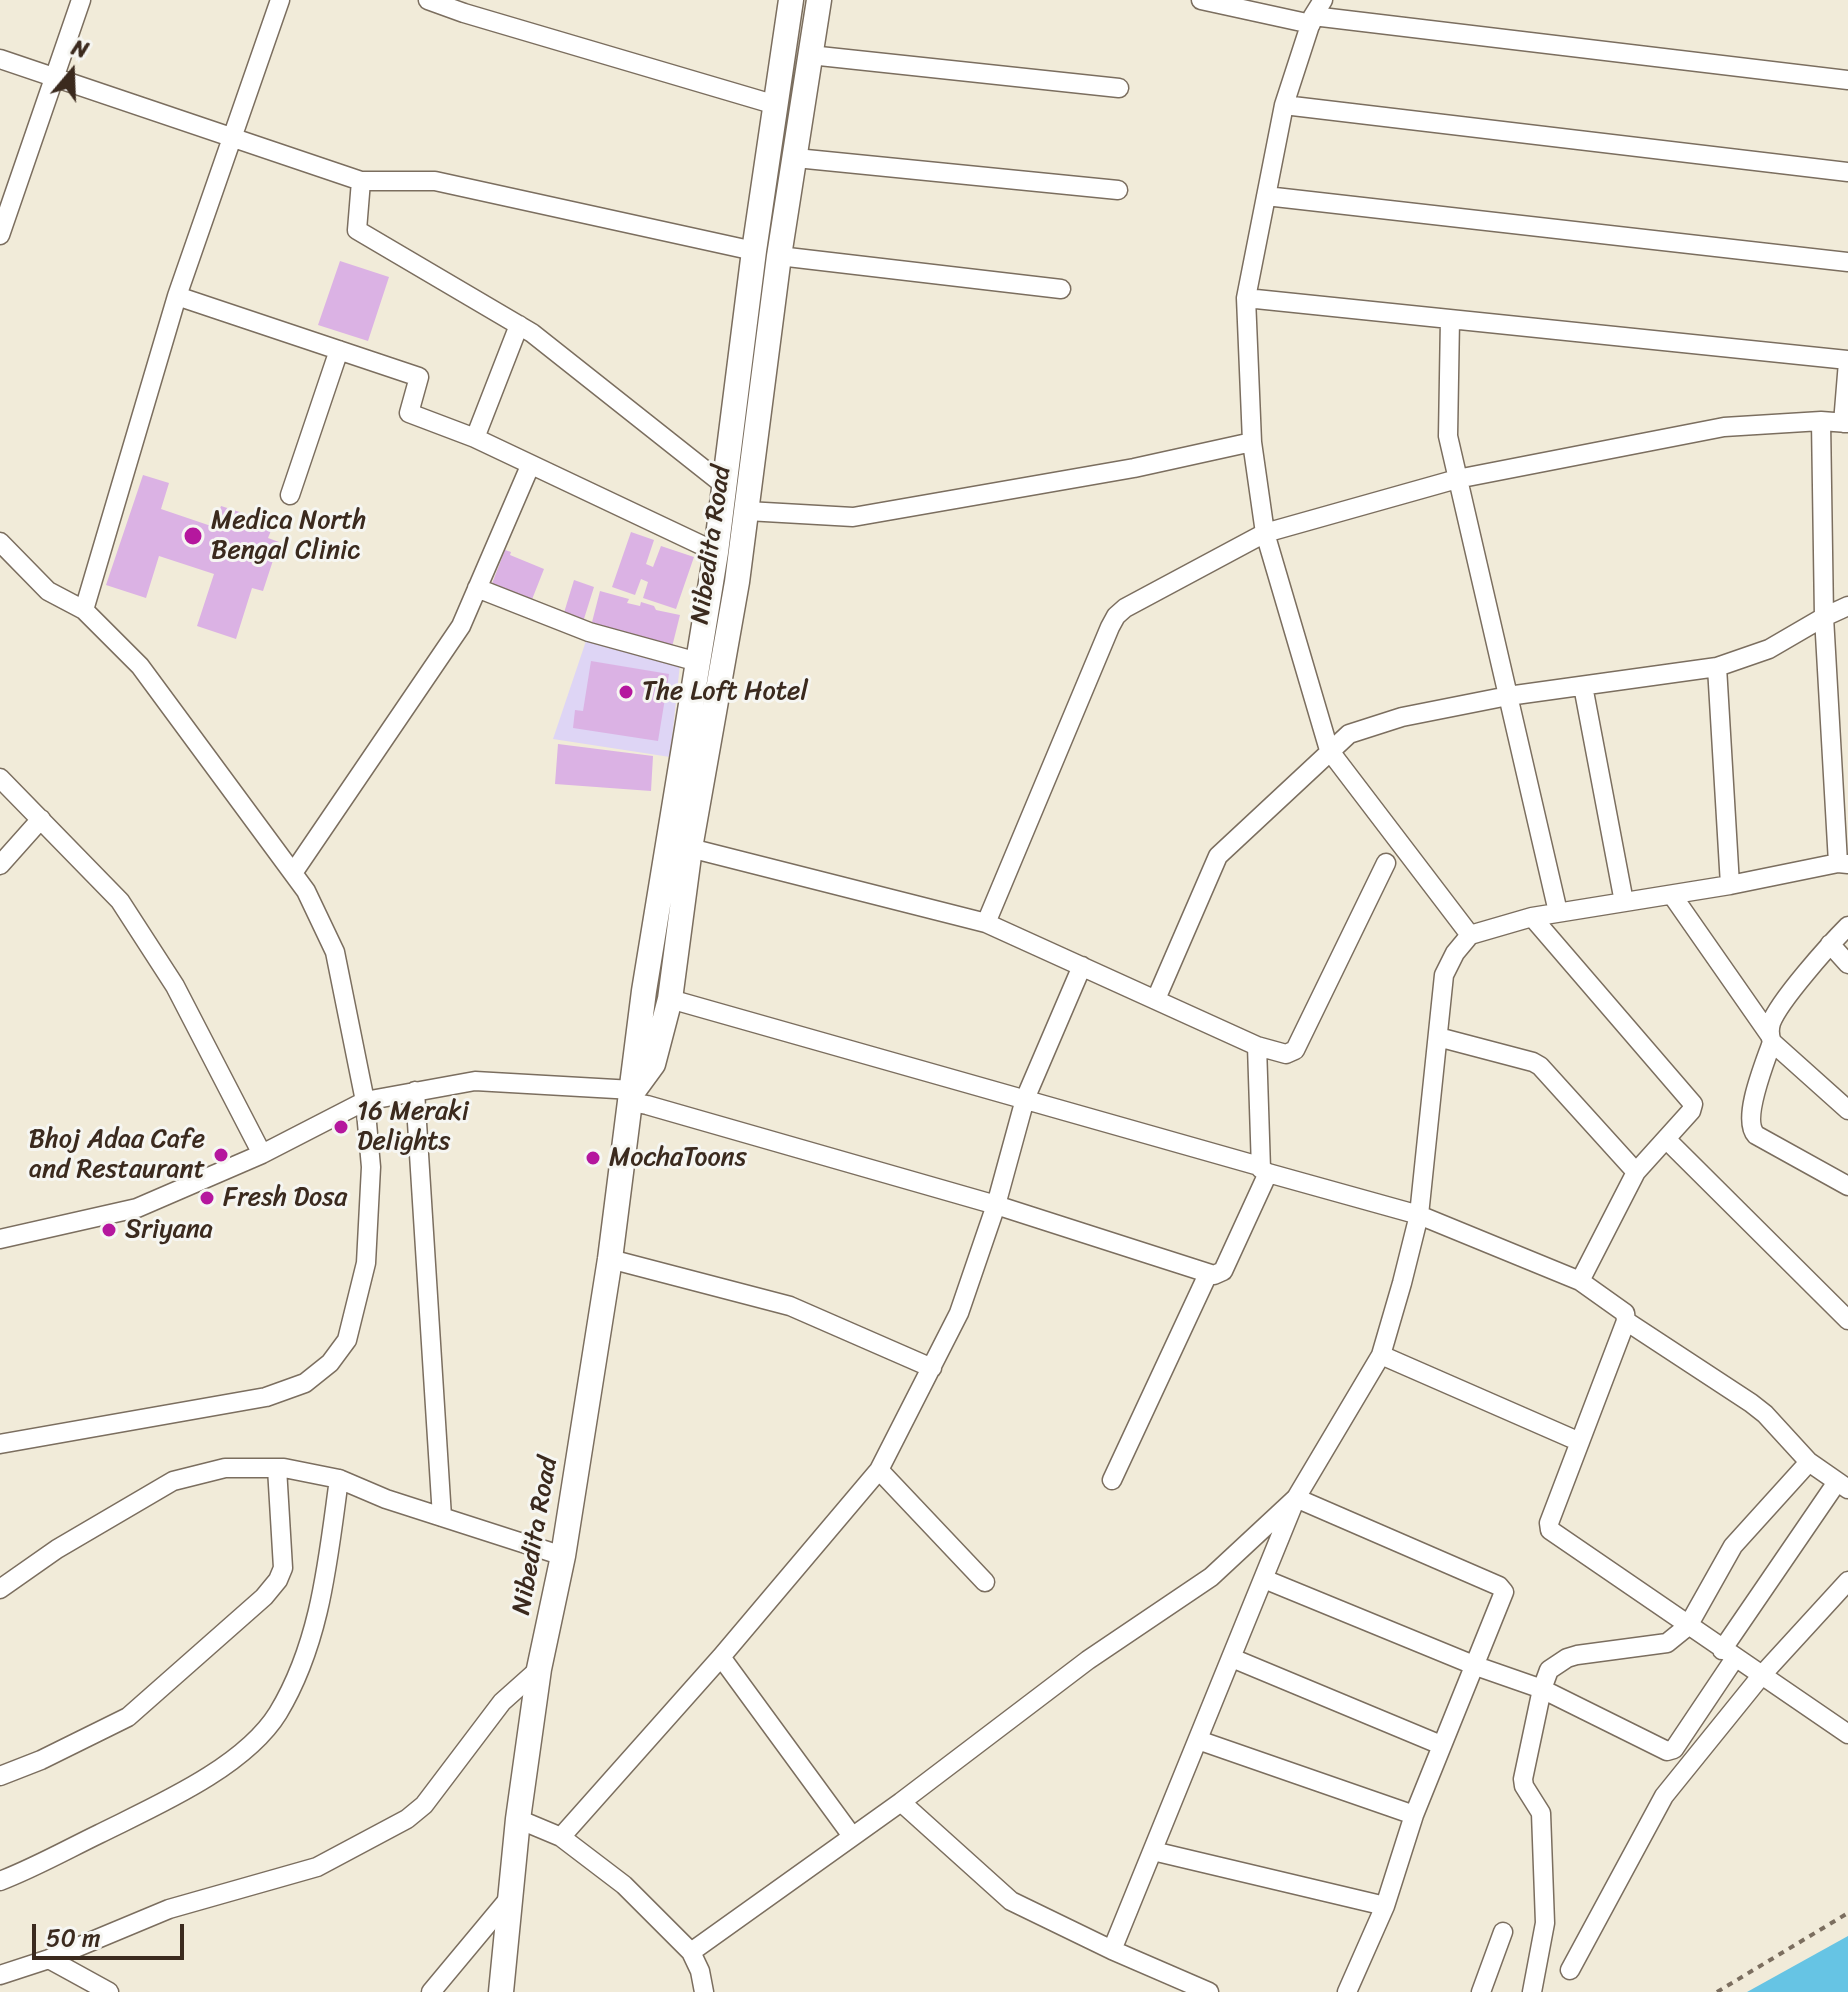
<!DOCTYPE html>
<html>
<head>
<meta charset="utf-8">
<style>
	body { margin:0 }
	#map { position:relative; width:1848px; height:1992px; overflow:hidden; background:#f1ebd9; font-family:Sriracha,sans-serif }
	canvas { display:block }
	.north { position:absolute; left:32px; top:32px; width:80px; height:80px; -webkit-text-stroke:6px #f6f6f2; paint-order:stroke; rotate:19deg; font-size:22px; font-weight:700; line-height:32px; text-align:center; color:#3b2a1e }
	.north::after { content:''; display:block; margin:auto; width:28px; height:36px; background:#3b2a1e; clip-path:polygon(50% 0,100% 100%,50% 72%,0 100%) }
	.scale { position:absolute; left:32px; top:1924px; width:152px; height:36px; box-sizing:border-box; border:4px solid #3b2a1e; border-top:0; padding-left:10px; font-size:24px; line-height:28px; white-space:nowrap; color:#3b2a1e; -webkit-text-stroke:6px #f6f6f2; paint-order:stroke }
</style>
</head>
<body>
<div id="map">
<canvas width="1848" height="1992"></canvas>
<div class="north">N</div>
<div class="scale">50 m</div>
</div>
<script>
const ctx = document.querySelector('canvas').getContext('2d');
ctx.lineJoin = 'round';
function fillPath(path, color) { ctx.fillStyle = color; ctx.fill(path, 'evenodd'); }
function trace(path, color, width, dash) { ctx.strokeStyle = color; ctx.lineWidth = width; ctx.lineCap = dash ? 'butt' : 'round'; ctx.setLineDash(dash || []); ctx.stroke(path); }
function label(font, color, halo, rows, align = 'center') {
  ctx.font = font + ' Sriracha,sans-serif'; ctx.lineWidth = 6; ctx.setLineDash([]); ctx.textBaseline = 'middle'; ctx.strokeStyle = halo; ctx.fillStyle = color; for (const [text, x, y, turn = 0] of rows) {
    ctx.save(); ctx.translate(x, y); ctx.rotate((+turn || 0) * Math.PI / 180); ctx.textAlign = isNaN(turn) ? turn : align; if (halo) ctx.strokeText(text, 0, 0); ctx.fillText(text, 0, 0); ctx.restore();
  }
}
fillPath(new Path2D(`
	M587 638 680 664 670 757 553 739Z`), '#ded5f5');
fillPath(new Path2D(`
	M1848 1936V1992H1747Z`), '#66c4e4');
fillPath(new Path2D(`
	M340 261 389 277 368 341 318 325Z
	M143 475 169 483 161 509 214 527 221 506 274 523 268 538 279 542 263 591 252 588 236 639 197 626 214 574 159 556 146 598 106 585Z
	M631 532 654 540 646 564 653 567 661 546 694 557 676 609 643 598 648 582 641 579 635 595 612 587Z
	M505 550 511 552 510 555 544 569 531 602 491 586Z
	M574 580 594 587 583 622 563 616Z
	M600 591 629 599 627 603 640 606 641 602 654 606 656 610 680 615 672 647 591 626Z
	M591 661 669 674 658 741 573 728 575 710 583 711Z
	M558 744 653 756 651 791 555 784Z`), '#dbb2e4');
const street = new Path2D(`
	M428 0 464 13 776 105
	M1201 0 1311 24
	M1323 0 1313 16 1284 105 1246 298 1252 442 1265 533 1329 750 1470 935
	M1313 16 1848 80
	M810 55 1119 88
	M0 59 361 181H435L754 251
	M1284 105 1848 172
	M796 158 1118 190
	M361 181 357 230 532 333 724 485
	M1266 196 1848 262
	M0 235 81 0
	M779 256 1061 289
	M177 296 419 377 409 413 475 438 716 552
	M1246 298 1848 360
	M1450 319 1448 436 1558 912
	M1821 421 1824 617 1838 863
	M1843 423 1848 362
	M475 438 519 325
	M290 495 339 350
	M747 511 853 517 1134 468 1252 442
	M0 542 48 591 84 610 140 666 306 891 335 952 365 1101 371 1167 366 1263 347 1340 330 1363 305 1383 266 1397 0 1444
	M477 588 589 632 698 662
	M84 610 177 296 280 0
	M1717 667 1730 885
	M1583 686 1624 902
	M0 778 120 901 175 986 262 1154
	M690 848 986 923 1257 1046 1286 1054 1295 1050 1386 863
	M0 865 41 819
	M293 873 461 626 530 466
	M1672 895 1769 1034
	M1532 917 1693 1104 1691 1111 1636 1172 1580 1281
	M986 923 1110 627 1116 616 1125 608 1265 533 1457 479 1724 427 1821 421 1848 423
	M1848 926C1830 944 1779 1001 1771 1023 1769 1030 1769 1035 1772 1042L1848 1110
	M1830 944 1848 964
	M670 999 1259 1166
	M1156 999 1218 856 1349 734 1402 717 1508 696 1717 667 1769 649 1824 617 1848 606
	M1438 1037 1533 1062 1540 1066 1636 1172
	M1772 1042C1765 1063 1741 1119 1756 1135L1848 1186
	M1257 1046 1261 1169 1268 1173 1419 1215 1580 1281 1625 1313 1626 1321 1549 1523 1550 1530 1848 1734
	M415 1091 442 1517
	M631 1102 647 1105 996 1205 1214 1275 1223 1271 1268 1173
	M1666 1139 1848 1320
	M0 1239 137 1208 262 1154 365 1101 475 1081 633 1090
	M610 1259 790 1306 932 1368
	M1626 1321 1751 1403 1765 1414 1809 1462 1848 1489
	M1381 1355 1580 1442
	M879 1470 985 1582
	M1112 1480 1208 1274
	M1264 1579 1476 1666 1542 1689 1667 1751 1674 1749 1735 1658
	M0 1589 57 1549 173 1481 225 1468H284L339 1479 386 1499 563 1556
	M1722 1650 1837 1482
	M721 1657 852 1836
	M1232 1658 1441 1745
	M1198 1740 1414 1815
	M0 1776 41 1760 128 1717 264 1597 278 1580 283 1568 277 1468
	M901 1802 1011 1901 1112 1950 1209 1992
	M518 1819 561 1837 624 1885 691 1952 700 1971 704 1992
	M561 1837 721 1657 879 1470 959 1313 996 1205 1025 1099 1082 966
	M1153 1851 1385 1906
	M0 1881C34 1868 66 1850 99 1834 155 1806 244 1768 278 1713 321 1642 328 1559 339 1479
	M1112 1950 1296 1498 1499 1586 1504 1592 1414 1815 1385 1906 1347 1992
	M691 1952 901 1802 1088 1660 1211 1577 1296 1498 1381 1355 1402 1283 1419 1215 1444 975 1455 953 1470 935 1532 917 1730 885 1838 863 1848 864
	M49 1959 109 1992
	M1570 1970 1664 1796 1761 1676 1848 1581
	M0 1975 49 1959 169 1909 317 1867 407 1819 424 1805 502 1702 539 1669
	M431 1992 511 1896
	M1481 1992 1503 1932
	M1532 1992 1545 1923 1541 1813 1524 1786 1523 1779 1542 1689 1549 1670 1567 1658 1577 1655 1667 1643 1688 1626 1733 1546 1809 1462`);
const secondary = new Path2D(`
	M634 1090 653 1064 670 999 690 848 737 582 779 256 819 0
	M501 1992 518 1819 539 1669 563 1556 610 1259 644 991 716 552 754 251 791 0`);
trace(street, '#7b6e5f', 21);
trace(secondary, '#7b6e5f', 27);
trace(new Path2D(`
	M1717 1992 1848 1913`), '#7b6e5f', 4, [6, 6]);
trace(street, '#fff', 18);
trace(secondary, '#fff', 24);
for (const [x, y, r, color] of [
	[193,536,10,"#b5179e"],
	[626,692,8,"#b5179e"],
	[341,1127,8,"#b5179e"],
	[221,1155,8,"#b5179e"],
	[593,1158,8,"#b5179e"],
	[207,1198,8,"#b5179e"],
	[109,1230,8,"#b5179e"]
]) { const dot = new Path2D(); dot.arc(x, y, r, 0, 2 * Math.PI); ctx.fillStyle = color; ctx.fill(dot); trace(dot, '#f6f6f2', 3); }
label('26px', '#3b2a1e', '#f6f6f2', [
	["Medica North",211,521],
	["Bengal Clinic",211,551],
	["The Loft Hotel",642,692],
	["16 Meraki",357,1112],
	["Delights",357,1142],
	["Bhoj Adaa Cafe",205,1140,"right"],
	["and Restaurant",205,1170,"right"],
	["MochaToons",609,1158],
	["Fresh Dosa",223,1198],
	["Sriyana",125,1230]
], 'left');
label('26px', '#3b2a1e', '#f6f6f2', [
	["Nibedita Road",712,545,-82],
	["Nibedita Road",536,1536,-80]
]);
</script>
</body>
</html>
